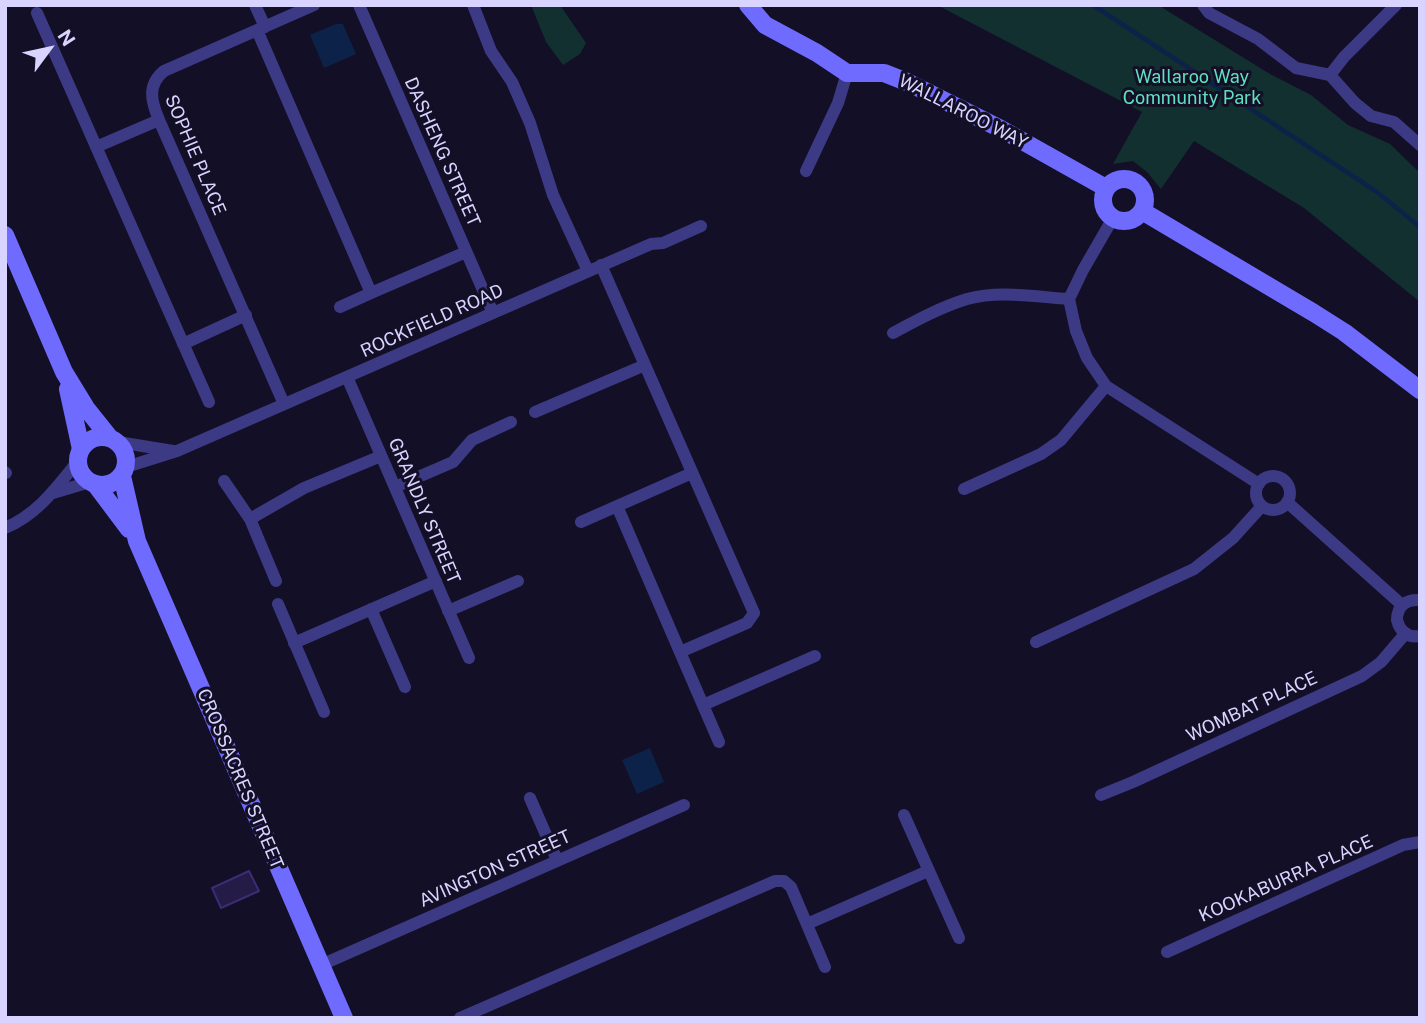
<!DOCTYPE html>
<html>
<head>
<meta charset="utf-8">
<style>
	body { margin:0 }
	#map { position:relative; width:1425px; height:1023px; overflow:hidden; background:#130f26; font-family:"Public Sans",sans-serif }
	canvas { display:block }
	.frame { position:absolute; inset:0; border:7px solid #d9d4ff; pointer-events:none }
	.north { position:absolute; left:14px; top:14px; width:70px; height:70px; -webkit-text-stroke:5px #130f26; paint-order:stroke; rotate:57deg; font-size:19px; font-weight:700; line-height:28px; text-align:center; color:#d9d4ff }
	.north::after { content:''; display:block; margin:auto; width:24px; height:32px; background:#d9d4ff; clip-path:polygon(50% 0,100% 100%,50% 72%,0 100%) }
</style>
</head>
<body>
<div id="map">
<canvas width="1425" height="1023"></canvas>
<div class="frame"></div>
<div class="north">N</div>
</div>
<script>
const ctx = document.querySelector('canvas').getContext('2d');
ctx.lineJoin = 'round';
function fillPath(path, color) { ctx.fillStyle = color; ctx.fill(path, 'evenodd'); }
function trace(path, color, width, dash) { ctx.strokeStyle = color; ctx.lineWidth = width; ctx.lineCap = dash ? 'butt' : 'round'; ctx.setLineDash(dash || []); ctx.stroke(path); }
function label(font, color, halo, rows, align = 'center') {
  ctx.font = font + ' "Public Sans",sans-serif'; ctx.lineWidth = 6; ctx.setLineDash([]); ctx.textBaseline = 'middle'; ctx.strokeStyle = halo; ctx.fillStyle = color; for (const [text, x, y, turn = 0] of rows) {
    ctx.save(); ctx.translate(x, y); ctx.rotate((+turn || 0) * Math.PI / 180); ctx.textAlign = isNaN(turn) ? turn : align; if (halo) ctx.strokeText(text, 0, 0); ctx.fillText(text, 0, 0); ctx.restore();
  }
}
fillPath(new Path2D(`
	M531 5H560L586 43 580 54 563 65 546 42Z
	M937 5H1158L1270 74 1311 95 1348 125 1390 144 1420 173V302L1304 208 1194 141 1161 189 1147 172 1133 161 1113 164 1142 112Z`), '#12302f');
fillPath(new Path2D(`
	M336 24H343L356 54 324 68 310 35Z
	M650 748 664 782 637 794 622 760Z`), '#0c2248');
trace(new Path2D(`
	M1093 5 1377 192 1420 227`), '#0c2248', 4.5);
const building = new Path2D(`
	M249 871 259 891 221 908 212 888Z`);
fillPath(building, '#241b47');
trace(building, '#3b2d73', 2);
trace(new Path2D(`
	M255 5 265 27
	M359 5 493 313
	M473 5 491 51 512 82 530 123 553 195 588 271
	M1203 5 1209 13 1258 39 1296 68 1330 75 1355 103 1371 116 1394 122 1420 145
	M37 13 209 402
	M257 30 371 293 466 252
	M1330 75 1344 57 1396 5
	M96 147 159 120
	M806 171 838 103 847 73
	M1113 218 1083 270 1069 299 1076 331 1087 358 1106 386 1259 484
	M601 265 754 613 747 623 680 652 617 506
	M340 307 371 293
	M893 333C917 320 941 307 967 299 999 290 1037 297 1069 299
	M183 344 246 315
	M347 377 469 658
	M284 404 159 120C151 101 147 85 164 71L314 5
	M535 412 645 365
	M118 442 173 451
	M126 467 177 451 651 244 663 243 701 226
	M5 472 6 473
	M1256 493a17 17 0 1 1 34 0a17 17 0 1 1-34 0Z
	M224 481 250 519 276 581
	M395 487 453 462 472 440 511 422
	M964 489 1041 454 1061 440 1106 386
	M53 493 90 482
	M1287 502 1402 605
	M250 519 304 488 381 456
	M581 522 692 473
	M5 528C38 514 56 488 78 461
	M1420 600C1406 599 1397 606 1397 620 1400 632 1408 638 1420 636
	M278 604 324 712
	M371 609 405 687
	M448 611 518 581
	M1036 642 1194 569 1233 538 1262 506
	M294 643 436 581
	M680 652 719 742
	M703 705 815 656
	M1101 795 1133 782 1362 676 1381 662 1405 634
	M530 798 557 860
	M904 815 959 938
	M807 924 928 871
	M1167 952 1403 845 1420 842
	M321 965 684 805
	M460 1018 775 881H784L791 887 825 967`), '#3d3a85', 12);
trace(new Path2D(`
	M748 5 765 25 817 53 847 73H884L907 82 1001 129 1106 188
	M1103 200a21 21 0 1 1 42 0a21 21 0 1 1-42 0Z
	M1142 211 1314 313 1344 332 1420 390
	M5 235 64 372 86 408 110 438
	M68 389 81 449
	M78 461a24 24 0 1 1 48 0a24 24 0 1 1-48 0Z
	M122 476 137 541 344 1018
	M96 485 129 529`), '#6f6bff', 18);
label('18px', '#5fe0c0', '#130f26', [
	["Wallaroo Way",1192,77],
	["Community Park",1192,98]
]);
label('18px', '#d9d4ff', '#130f26', [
	["WALLAROO WAY",963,112,27],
	["DASHENG STREET",442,152,66],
	["SOPHIE PLACE",195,155,67],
	["ROCKFIELD ROAD",432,321,-24],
	["GRANDLY STREET",424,511,67],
	["WOMBAT PLACE",1252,707,-25],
	["CROSSACRES STREET",240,779,67],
	["AVINGTON STREET",495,869,-24],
	["KOOKABURRA PLACE",1286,879,-24]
]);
</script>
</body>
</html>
